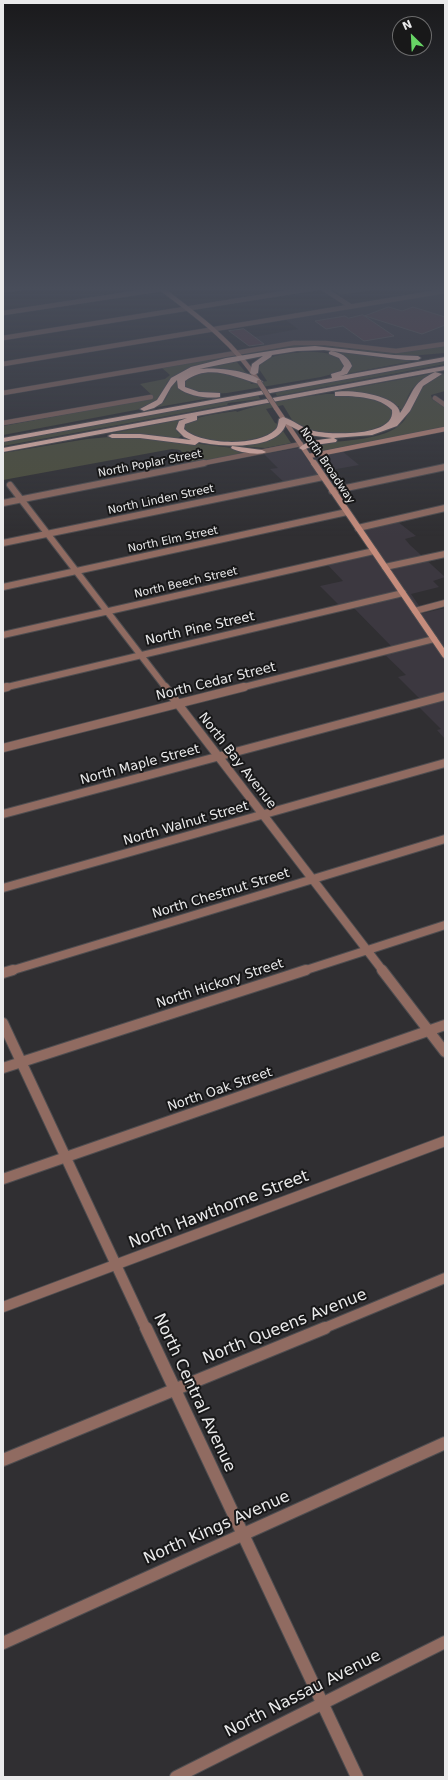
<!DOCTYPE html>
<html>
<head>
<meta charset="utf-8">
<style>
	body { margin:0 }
	#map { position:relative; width:448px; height:1780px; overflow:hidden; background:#302f32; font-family:"DejaVu Sans",sans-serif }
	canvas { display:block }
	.frame { position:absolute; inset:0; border:4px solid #eaeaeb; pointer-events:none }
	.north { position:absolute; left:392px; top:16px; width:40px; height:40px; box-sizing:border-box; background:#181819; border:1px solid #6c6c6d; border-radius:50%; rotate:336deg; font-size:11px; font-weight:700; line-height:16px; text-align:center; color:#eaeaeb }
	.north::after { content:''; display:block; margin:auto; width:14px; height:18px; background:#67d465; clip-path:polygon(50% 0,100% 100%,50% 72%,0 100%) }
</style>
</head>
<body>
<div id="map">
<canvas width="448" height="1780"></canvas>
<div class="frame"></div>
<div class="north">N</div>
</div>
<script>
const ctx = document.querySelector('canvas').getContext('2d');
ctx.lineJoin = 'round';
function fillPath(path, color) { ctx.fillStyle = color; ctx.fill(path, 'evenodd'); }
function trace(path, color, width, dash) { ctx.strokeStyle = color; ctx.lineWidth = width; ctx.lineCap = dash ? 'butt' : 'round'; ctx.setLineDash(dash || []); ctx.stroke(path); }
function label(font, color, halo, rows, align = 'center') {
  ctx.font = font + ' "DejaVu Sans",sans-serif'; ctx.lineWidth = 4; ctx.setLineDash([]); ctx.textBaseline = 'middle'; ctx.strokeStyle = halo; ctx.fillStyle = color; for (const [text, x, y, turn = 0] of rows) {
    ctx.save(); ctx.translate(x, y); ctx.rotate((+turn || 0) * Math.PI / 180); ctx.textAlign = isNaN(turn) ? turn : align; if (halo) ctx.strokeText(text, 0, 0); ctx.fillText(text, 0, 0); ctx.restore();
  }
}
fillPath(new Path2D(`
	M445 292V342L406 349H389L319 340H301L265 346 254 337 298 329 283 318Z
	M305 447 315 456 342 451 359 465 325 471 327 476 286 484 270 469 278 468 264 454Z
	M398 522 416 536 405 539 410 545 445 577 433 581 439 587 411 594 424 613 445 608V739L437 730 441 729 414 702 421 700 398 677 406 675 380 650 392 647 350 604 340 606 320 586 343 581 323 560 376 549 363 529Z`), '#3c3840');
fillPath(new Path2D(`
	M328 287H391L341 295Z
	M308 344 396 353 445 345V353L408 356 311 347 251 355 245 353 285 345Z
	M328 350 416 359 418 360 345 374 351 367 350 361 343 355Z
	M302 352C318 352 332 351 345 361L344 368 336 373 321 377 227 393C212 394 192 396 183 383 190 368 228 369 241 375 245 377 248 380 252 382H250L251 384 267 381 259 369 260 364C271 354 287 354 302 352Z
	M231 355 233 357 230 359 194 366 175 376 167 382 161 398 141 409 3 435V426L149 399 154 397 140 384 165 379 170 375 162 368Z
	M445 360V364L277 396 274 391Z
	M236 361 248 375C232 368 207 365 191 372 186 374 181 382 178 386L210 398 152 408C173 400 164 392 175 381 187 367 218 365 236 361Z
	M445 373V391L431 395 432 399 445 408V427L322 451H315L312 447 318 444C342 440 386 441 403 422 407 418 409 410 411 405 417 388 427 379 445 373Z
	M430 374H433C415 383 409 389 404 409H399V406H395L386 400 343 390Z
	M326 394C342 394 377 394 389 406 391 408 392 412 394 415L388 423 369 431 344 435 322 434 304 429 294 423 283 405 266 409 275 423 278 424 277 429C262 443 213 445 195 437 190 435 186 431 181 428 191 415 220 414 236 411L237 412C266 402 296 398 326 394Z
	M258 395 260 399 228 403 227 405 3 446V442Z
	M178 420 181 421 177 425V432L182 435 177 439 147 435 113 433Z
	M283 431 291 443 265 448 239 446 242 444 275 436Z
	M120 436 160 439 241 449 244 451 239 453 238 455 194 464 180 450 172 449 3 480V453L87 439Z`), '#4e503c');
const building = new Path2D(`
	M389 307 402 311 413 307 445 317V325L422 334 365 316Z
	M363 315 394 336 364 341 343 326 326 329 315 321 345 316 348 318Z
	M244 329 264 344 249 346 229 331Z`);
fillPath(building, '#5c3b47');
trace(building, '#646061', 1);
const streetFar4 = new Path2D(`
	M321 287 350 306
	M3 290 28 287
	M3 313 175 287
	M3 338 322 287
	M3 364 445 291
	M3 393 294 343H325L396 351 445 344
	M435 398 445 405
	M3 423 151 397
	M199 464 301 444`);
const streetFar3 = new Path2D(`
	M10 485 166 688
	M332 491 445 467
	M3 503 204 463
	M358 528 445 508
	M3 543 323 477
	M385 567 445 554
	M3 587 347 512
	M415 611 445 603
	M3 635 374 551
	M3 688 403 593
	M240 688 434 639`);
const streetFar2 = new Path2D(`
	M165 687 383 971
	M3 688 7 687
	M3 748 244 687
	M3 814 445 696
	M3 888 445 763
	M10 971 445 839
	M303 971 445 925`);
const streetFar1 = new Path2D(`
	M382 970 445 1052
	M3 973 13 970
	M3 1023 146 1329
	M3 1068 306 970
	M3 1179 445 1025
	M3 1307 445 1141
	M322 1329 445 1278`);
const street = new Path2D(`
	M146 1328 357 1777
	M3 1460 325 1328
	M3 1643 445 1443
	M176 1777 445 1642`);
const secondaryFar1 = new Path2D(`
	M159 287C196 315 234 342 259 382
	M276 408 314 464
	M309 456 445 429`);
const secondary = new Path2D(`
	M314 463 445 655`);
const highway = new Path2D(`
	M315 346 394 355 418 356 421 358 418 360H406L324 350 297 351 272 355 271 357 259 365 258 373 254 375 250 373 252 364 263 356 199 369C216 367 250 370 263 382L259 384C234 377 209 363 185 381V387L199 392 220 393V397C208 399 188 396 178 388L177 380 171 387 162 403 154 408 144 411 140 409 157 400 171 378 191 367 226 358 289 348Z
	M331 351C341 353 348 356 352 366L347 374 340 376 445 357V361L3 442V438L332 378 331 374 341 371 344 366 339 358 329 354V352Z
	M445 366V370L197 416V420L185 424 184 429C200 445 258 447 275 430 278 428 278 423 279 419L283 417C294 420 303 429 314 431 331 435 396 437 392 410 380 397 356 396 338 396H335V392C350 389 398 395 400 413 414 393 410 384 435 372L442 374 423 386 410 411 397 426 372 435 334 438 337 440 336 442 315 445 303 450 299 448C308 440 320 440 332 438L308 435 286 424C278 451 220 447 199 442L195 445 140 438H112L108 436 112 434H140L191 440 184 437 176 429 179 421 187 418 3 452V448Z
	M232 446 262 450 266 452C261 456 236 452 231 448Z`);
trace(streetFar4, '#4e4d50', 5.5);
trace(streetFar3, '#4e4d50', 8);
trace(streetFar2, '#4e4d50', 10);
trace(streetFar1, '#4e4d50', 12);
trace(street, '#4e4d50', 14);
trace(secondaryFar1, '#4e4d50', 5.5);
trace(secondary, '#4e4d50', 8);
trace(highway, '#4e4d50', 2);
trace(streetFar4, '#906b61', 4.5);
trace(streetFar3, '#906b61', 6);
trace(streetFar2, '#906b61', 8);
trace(streetFar1, '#906b61', 10);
trace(street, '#906b61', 12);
trace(secondaryFar1, '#c68c7c', 4.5);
trace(secondary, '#c68c7c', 6);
fillPath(highway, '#fdc6b8');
const secondaryBridge = new Path2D(`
	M259 382 276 408`);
trace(secondaryBridge, '#4e4d50', 5.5, []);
trace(secondaryBridge, '#c68c7c', 4.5);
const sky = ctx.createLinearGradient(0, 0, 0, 536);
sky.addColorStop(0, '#1a1a1c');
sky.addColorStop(0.54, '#484d5a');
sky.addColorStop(1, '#484d5a00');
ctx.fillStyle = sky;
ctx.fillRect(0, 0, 448, 536);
label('11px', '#eaeaeb', '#181819', [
	["North Poplar Street",150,464,-11],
	["North Broadway",327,466,56],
	["North Linden Street",161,500,-12],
	["North Elm Street",173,540,-12],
	["North Beech Street",186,583,-13]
]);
label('13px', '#eaeaeb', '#181819', [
	["North Pine Street",200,629,-13],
	["North Cedar Street",216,682,-14],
	["North Bay Avenue",237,761,52],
	["North Maple Street",140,765,-15],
	["North Walnut Street",186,824,-16],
	["North Chestnut Street",221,894,-17],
	["North Hickory Street",220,984,-18],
	["North Oak Street",220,1090,-19]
]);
label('16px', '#eaeaeb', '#181819', [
	["North Hawthorne Street",219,1210,-21],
	["North Queens Avenue",285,1327,-22],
	["North Central Avenue",194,1393,65],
	["North Kings Avenue",217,1528,-24],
	["North Nassau Avenue",303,1694,-27]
]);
</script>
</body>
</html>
